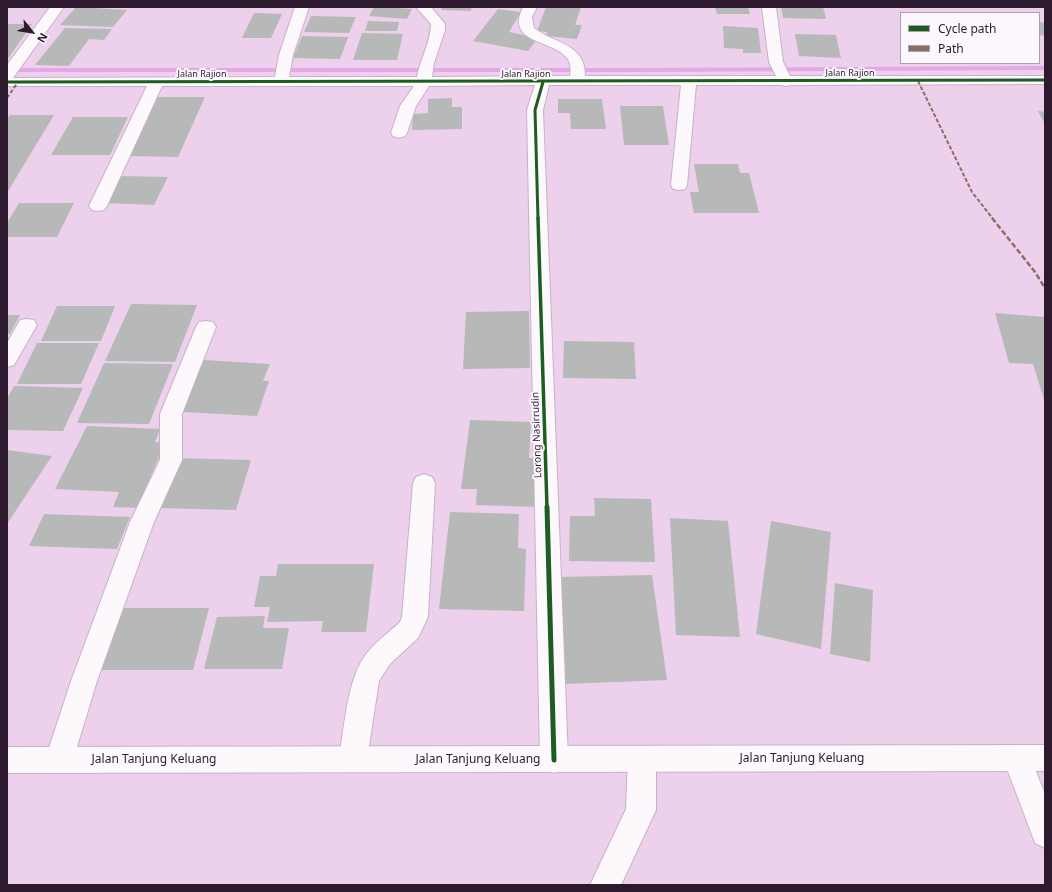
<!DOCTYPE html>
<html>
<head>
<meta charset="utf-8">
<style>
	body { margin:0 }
	#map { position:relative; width:1052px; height:892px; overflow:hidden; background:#ecd0ec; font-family:"Noto Sans",sans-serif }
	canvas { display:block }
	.frame { position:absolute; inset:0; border:8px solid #2e1a2f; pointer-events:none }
	.legend { position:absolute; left:900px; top:12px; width:140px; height:52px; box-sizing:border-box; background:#fcf7fc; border:1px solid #aa9faa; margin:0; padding:5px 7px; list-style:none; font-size:12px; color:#2e1a2f }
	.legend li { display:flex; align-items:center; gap:8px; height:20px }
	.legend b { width:20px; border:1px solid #aa9faa }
	.north { position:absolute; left:12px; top:12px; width:40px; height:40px; -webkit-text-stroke:3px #fcf7fc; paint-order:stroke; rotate:120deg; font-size:11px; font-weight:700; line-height:16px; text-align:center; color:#2e1a2f }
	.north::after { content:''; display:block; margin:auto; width:14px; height:18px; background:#2e1a2f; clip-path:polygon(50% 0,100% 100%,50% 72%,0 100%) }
</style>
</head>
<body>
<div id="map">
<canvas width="1052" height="892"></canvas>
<div class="frame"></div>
<ul class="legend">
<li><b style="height:5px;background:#1b5e20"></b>Cycle path</li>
<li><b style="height:5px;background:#8d6e63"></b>Path</li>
</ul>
<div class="north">N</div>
</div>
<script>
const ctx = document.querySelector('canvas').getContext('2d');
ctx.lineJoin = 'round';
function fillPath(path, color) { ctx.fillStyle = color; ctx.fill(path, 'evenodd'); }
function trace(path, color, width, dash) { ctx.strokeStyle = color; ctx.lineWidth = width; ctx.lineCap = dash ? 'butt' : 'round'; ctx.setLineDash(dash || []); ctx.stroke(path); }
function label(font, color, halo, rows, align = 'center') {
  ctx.font = font + ' "Noto Sans",sans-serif'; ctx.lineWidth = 4; ctx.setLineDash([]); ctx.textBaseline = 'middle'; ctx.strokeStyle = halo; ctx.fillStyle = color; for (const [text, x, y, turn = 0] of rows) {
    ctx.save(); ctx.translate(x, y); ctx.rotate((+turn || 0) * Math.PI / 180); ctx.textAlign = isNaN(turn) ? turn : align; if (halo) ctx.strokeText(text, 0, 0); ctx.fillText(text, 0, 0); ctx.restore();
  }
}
fillPath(new Path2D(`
	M1045 66V70L640 72H7V68H640Z`), '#e6a7e7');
fillPath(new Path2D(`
	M76 7 127 10 113 27 60 25Z
	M374 7H381L412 9 407 19 369 16Z
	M442 7H472L471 11 441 10Z
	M546 7H581L575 25H582L577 39 546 36 547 32 537 31Z
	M715 7H748L750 14H717Z
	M781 7H823L826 19 783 18Z
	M498 9 521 12 509 32 538 38 528 51 473 41Z
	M254 13 282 14 271 38H242Z
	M311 16 356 17 349 33 304 32Z
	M368 21 399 22 397 31H365Z
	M1039 22 1045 23V36L1039 35Z
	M7 24H32L7 60Z
	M723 26 758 28 761 53H743V49L724 48Z
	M65 28 112 29 104 40 89 39 69 66 35 65Z
	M362 33 403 34 397 60H353Z
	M795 34 836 35 841 58 799 56Z
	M302 36 348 37 340 59 293 58Z
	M157 97H205L178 157 127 156Z
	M452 98V107H462V129L412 130 413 114 428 113V99Z
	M558 99H602L606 129H571L570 113H558Z
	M620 106H663L669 145H624Z
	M1038 111 1045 112V124Z
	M10 115H54L7 193V119Z
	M73 117H128L110 155H51Z
	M694 164H738L740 173H749L759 213H694L690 192H699Z
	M119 176 168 177 154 205 103 203Z
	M19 203H74L57 237H7V223Z
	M131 304 197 305 175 362 105 361Z
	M57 306H115L101 341H41Z
	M529 311 530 368 463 369 466 312Z
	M995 313 1045 317V403L1033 364 1009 363Z
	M7 315H20L10 334H7Z
	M564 341 634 342 636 379 563 378Z
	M37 343H99L81 384H17Z
	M204 360 270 364 263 381H269L257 416 182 412Z
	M104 363 173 364 149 424 77 423Z
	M14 386 83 388 63 431 7 430V399Z
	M470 420 531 422 529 458H540L537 507 476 505 477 489H461Z
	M87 426 160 429 155 442 165 443 137 508 113 507 119 492 55 489Z
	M7 450 52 456 7 524Z
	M175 458 251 460 236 510 157 508Z
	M594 498 651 499 655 562 569 561 570 516H595Z
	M450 512 519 514 518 548 526 549 524 611 439 609Z
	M44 514 130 517 117 549 29 546Z
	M670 518 728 521 740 637 676 635Z
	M771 521 831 532 821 649 756 634Z
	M278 564H374L366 632H321L323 621 267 622 270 607H254L260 576H276Z
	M652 575 667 680 565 684 558 577Z
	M835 583 873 590 870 662 830 654Z
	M118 608H209L193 670H97Z
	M265 616 263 628H289L282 669H204L217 617Z`), '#b6b9b7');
const minor = new Path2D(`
	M50 7H64L13 78 275 77 279 55 295 7H309L293 55 289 77H417C420 60 431 41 431 24L416 7H431L445 24V30L434 63 432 77 570 76C571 70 571 63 567 58 552 39 505 44 523 7H537L532 17 534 28C555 44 586 44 585 76H776L769 62 762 7H776L783 62 790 76H1045V84L791 85 786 86 781 85H696L687 185 685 189 679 190 673 189 671 185 681 85H549L543 110 568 760 564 769 554 773 544 769 540 760 527 110 535 85 429 86 416 106 407 133 405 136 399 138 393 136 391 133 400 106 414 86H162L107 206 104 210 98 211 92 210 89 206 147 86H7V65Z
	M27 319 34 320 37 325 14 365 7 367V343L20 320Z
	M206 321 213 322 216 327 182 414V460L154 522 97 681 73 760 69 769 59 773 49 769 45 760 71 681 130 522 160 460V414L196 327 199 322Z
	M424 474 432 477 435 483 428 617 418 638 390 664 379 681 367 759 363 768 353 772 343 768 339 759C344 729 347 682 364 657 373 644 388 633 400 622L402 617 413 483 416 477Z
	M1017 745 1027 749 1045 794V848L1035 843 1003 758 1007 749Z
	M642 746 652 750 656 759V810L621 885H590L626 809 628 759 632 750Z`);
const major = new Path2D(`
	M1045 745V771L7 773V747Z`);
trace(minor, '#c7b1c7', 2);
trace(major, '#c7b1c7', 2);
fillPath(minor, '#fcf8fc');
fillPath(major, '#fcf8fc');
trace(new Path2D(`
	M918 81 972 192 993 219
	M7 98 18 82`), '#8d6e63', 2, [4, 2]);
trace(new Path2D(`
	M992 218 1035 272 1045 288`), '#8d6e63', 2.5, [5.5, 2.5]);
trace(new Path2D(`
	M7 82 1045 80
	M538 219 535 110 543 82`), '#1b5e20', 3);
trace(new Path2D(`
	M538 218 547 508`), '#1b5e20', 3.5);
trace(new Path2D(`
	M547 507 554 760`), '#1b5e20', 5);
label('9px', '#2e1a2f', '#fcf7fc', [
	["Jalan Rajion",850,73],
	["Jalan Rajion",202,74],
	["Jalan Rajion",526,74]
]);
label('10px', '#2e1a2f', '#fcf7fc', [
	["Lorong Nasirrudin",537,435,-92]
]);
label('12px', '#2e1a2f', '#fcf7fc', [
	["Jalan Tanjung Keluang",802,759],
	["Jalan Tanjung Keluang",154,760],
	["Jalan Tanjung Keluang",478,760]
]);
</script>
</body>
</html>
